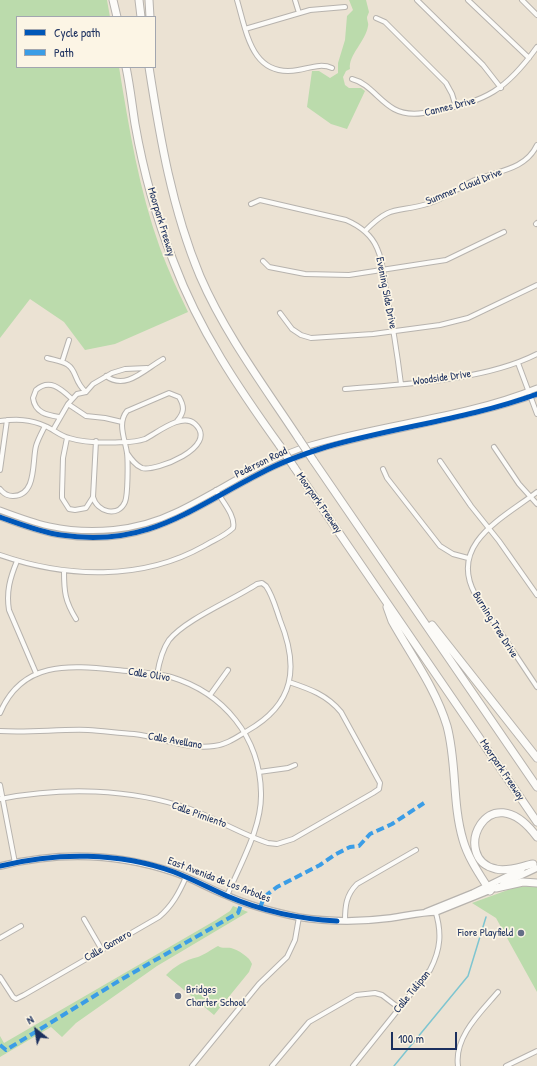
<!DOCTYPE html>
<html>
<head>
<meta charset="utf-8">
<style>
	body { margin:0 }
	#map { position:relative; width:537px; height:1066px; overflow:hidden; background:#ebe2d3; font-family:"Patrick Hand",sans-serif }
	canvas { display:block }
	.legend { position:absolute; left:16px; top:16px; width:140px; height:52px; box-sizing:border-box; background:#fcf5e5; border:1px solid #a2a6af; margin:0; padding:5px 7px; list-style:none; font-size:12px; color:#1b2f5e }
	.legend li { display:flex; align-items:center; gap:8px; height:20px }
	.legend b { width:20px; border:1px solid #a2a6af }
	.north { position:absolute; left:16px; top:1010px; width:40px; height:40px; -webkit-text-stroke:3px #fcf5e5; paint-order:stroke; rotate:330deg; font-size:11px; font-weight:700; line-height:16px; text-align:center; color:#1b2f5e }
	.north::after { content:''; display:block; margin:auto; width:14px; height:18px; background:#1b2f5e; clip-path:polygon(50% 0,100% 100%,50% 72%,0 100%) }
	.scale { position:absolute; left:391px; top:1032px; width:66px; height:18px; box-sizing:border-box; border:2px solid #1b2f5e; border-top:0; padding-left:5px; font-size:12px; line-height:14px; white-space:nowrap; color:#1b2f5e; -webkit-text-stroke:3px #fcf5e5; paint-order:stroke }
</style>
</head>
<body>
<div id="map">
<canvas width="537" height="1066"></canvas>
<ul class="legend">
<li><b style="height:5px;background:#0057b8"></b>Cycle path</li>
<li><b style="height:5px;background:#3b9de6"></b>Path</li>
</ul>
<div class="north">N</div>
<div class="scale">100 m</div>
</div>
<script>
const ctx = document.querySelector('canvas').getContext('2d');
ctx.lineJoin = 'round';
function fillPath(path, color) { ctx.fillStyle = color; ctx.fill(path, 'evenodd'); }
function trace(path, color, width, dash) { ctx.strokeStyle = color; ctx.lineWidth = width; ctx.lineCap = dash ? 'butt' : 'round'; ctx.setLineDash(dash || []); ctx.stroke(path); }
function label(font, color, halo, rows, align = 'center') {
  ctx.font = font + ' "Patrick Hand",sans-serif'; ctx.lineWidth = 3.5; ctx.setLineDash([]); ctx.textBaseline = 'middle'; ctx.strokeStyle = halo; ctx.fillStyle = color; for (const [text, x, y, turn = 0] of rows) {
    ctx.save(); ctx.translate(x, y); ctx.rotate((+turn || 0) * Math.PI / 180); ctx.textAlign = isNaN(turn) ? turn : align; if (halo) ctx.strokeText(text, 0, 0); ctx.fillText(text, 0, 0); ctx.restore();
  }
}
fillPath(new Path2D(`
	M0 0H107L110 17H17V67H119C129 128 139 190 160 248 168 270 178 291 188 312L115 344 85 350 64 322 30 299 0 338Z
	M349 0H366L369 12 367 17C367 21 369 24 368 26 366 41 348 55 350 69L346 71 343 77 345 85 349 88H361L365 91 347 129 331 124 307 107 312 71H319L330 78 338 73V63L345 40 347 16 353 10Z
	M528 886 537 887V992L496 918 472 903 516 887Z
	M233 906 248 912 157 966 76 1023 62 1037 51 1027 0 1057V1036L4 1043 216 920 230 911Z
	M218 946C223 949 226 947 231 948 238 950 250 957 252 964L249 972 214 1015 166 975C175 966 185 960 198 957 204 955 212 949 218 946Z`), '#bbdbac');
trace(new Path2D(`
	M394 1066 468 976 486 917`), '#7ec5d0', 1.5);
const minor = new Path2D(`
	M237 0C247 34 252 78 298 70 310 68 321 63 332 68
	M295 0 299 13
	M417 0 483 65 501 88
	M468 0 529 58
	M522 0 537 15
	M376 18 385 22 446 83 452 94 456 107
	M245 29 310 10 345 7
	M352 79C369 83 379 101 394 109 407 116 421 114 435 111 486 102 507 89 537 47
	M251 204 260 200 346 220C360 226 371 234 377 248 383 261 384 276 386 290 392 321 397 352 401 384
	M536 224 537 223
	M365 231C393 202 398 214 430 203 447 197 461 186 477 179 499 171 526 169 537 145
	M263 261 269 267 305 274 349 275 446 260 504 232
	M280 313 292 329 301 335 311 338 373 334 440 325 468 318 537 285
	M47 358C54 360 63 361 68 365 77 371 74 382 86 392
	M62 362 69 340
	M518 363 537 414
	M106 376C126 391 145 369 163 359
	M345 389C404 384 484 381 537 354
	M68 404 86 416 105 418 122 422
	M59 417C47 415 35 413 33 398L36 390C50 378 61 389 72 399
	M0 421C16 419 30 419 45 426 53 429 60 436 69 438 85 443 107 443 124 442 131 442 139 441 145 439 157 433 182 412 195 424 220 447 155 472 142 468 135 465 131 459 127 453
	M53 430 68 404 77 394 86 392 93 384 112 373 125 369 147 368
	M67 438 63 458 62 493V498L69 509 75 510 86 508 93 497 96 441
	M494 447 519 484 537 504
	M440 461 471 506 499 541 537 595
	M383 469 387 478 440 546 453 554 468 558
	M0 470 7 420
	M0 489C3 493 7 496 13 496 37 496 32 461 36 446 38 439 42 432 45 426
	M537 492C503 518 448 544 475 594L537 687
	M93 497C97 512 118 518 125 502 128 495 128 461 127 453 125 439 117 423 127 411L169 393 179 397C185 407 184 413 177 421
	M0 555C66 578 142 581 204 546 214 540 225 536 233 528 236 516 222 501 216 490
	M17 561C10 578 6 592 9 610L36 673
	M64 571C64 592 65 601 76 619
	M210 695 228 670
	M0 713C22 661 68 665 117 670 134 672 154 672 171 677 224 693 260 737 261 793 262 828 240 864 227 896
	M0 731C29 733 59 729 88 730 103 731 119 733 134 734 160 737 188 750 214 746 226 745 237 737 247 731 295 704 299 667 280 620 276 609 273 596 266 586L262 583 257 584C233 600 186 619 169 640 162 650 159 663 157 675
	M259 772 288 768 295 765
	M0 785 15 863
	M0 799C62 787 130 788 190 809 217 819 243 835 268 843L277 844 293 839 373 793 379 789 380 783 341 712C327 695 310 689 289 682
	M84 919 102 950
	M345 921C345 906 346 895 357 884L416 850
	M0 938 21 926
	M0 977 13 997 16 999 24 995 159 917C172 906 179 893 186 877
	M192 1066 259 984 287 957 295 940 299 917
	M272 1066 309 1022 356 995 375 993 382 995 399 1008
	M353 1066 430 970C441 949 442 932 435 910
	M458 1066C454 1037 480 1013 498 992
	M506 1066 537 1051`);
const tertiary = new Path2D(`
	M0 510C16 516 32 522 49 526 91 535 137 531 176 512 222 490 262 460 311 445 386 423 465 417 537 388
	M0 517C20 524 40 532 61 535 147 548 190 509 261 473 281 462 304 454 326 447 395 427 468 419 537 394`);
const secondary = new Path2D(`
	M0 866C57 852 117 853 173 872 192 878 209 889 228 896 250 906 274 912 298 917 329 922 360 922 391 918 406 916 421 912 436 912L493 889
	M503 884 537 868
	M426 912 473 893 522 869`);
const motorway = new Path2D(`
	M113 0 117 17
	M139 0 141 17
	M149 0 150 17
	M126 67C130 86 132 105 135 124 143 170 157 220 174 263 199 330 239 389 280 446
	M149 67C160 138 172 209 200 276 225 334 264 386 299 439
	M313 460 537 787
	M294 467 537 822
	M387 607 392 621C411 655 436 689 447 726 457 763 452 803 463 840 468 858 480 875 490 891
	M432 625 537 758
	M533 864C522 866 508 872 496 869 449 859 488 771 537 837
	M496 888 523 882 537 883`);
trace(minor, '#b7b3ae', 6);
trace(tertiary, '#b7b3ae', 7);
trace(secondary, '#b7b3ae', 8);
trace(motorway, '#b7b3ae', 9);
trace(minor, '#fcfbf8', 4);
trace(tertiary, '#fcfbf8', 5);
trace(secondary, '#fcfbf8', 5.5);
trace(motorway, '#fcfbf8', 7);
const motorwayBridge = new Path2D(`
	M299 439 313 460
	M280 446 294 467`);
trace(motorwayBridge, '#b7b3ae', 9, []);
trace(motorwayBridge, '#fcfbf8', 7);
trace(new Path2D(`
	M260 908 264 897 277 887 320 865 336 854 350 847 359 846 370 834 392 824 424 803
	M0 1045 6 1050 122 979 238 913 242 902`), '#3b9de6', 4, [8, 4]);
trace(new Path2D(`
	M0 517C20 524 40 532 61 535 147 548 190 509 261 473 281 462 304 454 326 447 395 427 468 419 537 394
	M0 866C57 852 119 852 174 872 192 879 209 888 227 896 262 911 299 919 337 921`), '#0057b8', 5);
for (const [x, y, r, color] of [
	[521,933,4,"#646e87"],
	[178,996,4,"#646e87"]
]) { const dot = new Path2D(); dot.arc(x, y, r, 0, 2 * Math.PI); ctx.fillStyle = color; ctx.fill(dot); trace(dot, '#fcf5e5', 1.5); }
label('11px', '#1b2f5e', '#fcf5e5', [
	["Cannes Drive",450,107,-14],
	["Summer Cloud Drive",464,187,-22],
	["Moorpark Freeway",161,222,73],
	["Evening Side Drive",386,293,79],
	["Woodside Drive",442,378,-8],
	["Pederson Road",261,463,-26],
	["Moorpark Freeway",319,503,55],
	["Burning Tree Drive",495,625,58],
	["Calle Olivo",149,675,9],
	["Calle Avellano",175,741,10],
	["Moorpark Freeway",502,770,56],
	["Calle Pimiento",199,815,20],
	["East Avenida de Los Arboles",219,880,21],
	["Calle Gomero",108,946,-30],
	["Calle Tulipan",412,992,-51]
]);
label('11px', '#1b2f5e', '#fcf5e5', [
	["Fiore Playfield",513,933],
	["Bridges",186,990,"left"],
	["Charter School",186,1003,"left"]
], 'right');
</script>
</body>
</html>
